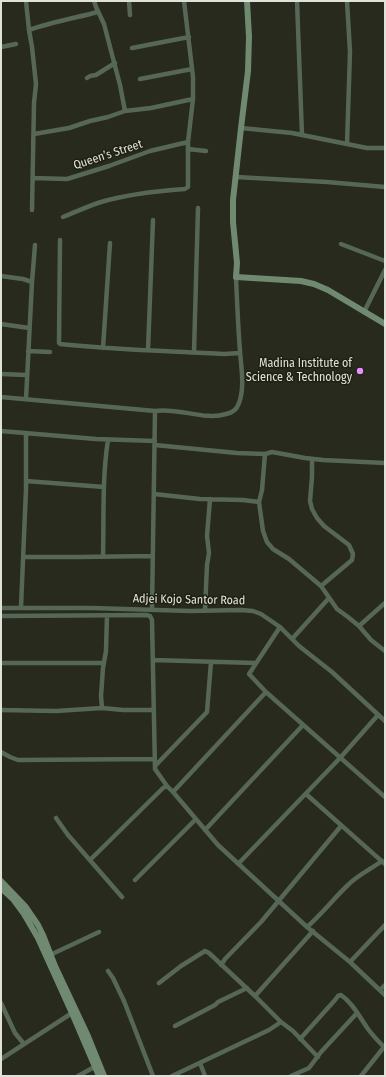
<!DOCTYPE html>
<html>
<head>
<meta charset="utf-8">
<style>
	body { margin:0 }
	#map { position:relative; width:386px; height:1077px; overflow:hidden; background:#272a1c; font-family:"Fira Sans Condensed",sans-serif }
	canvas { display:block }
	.frame { position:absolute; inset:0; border:2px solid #e0e1d8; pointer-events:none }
</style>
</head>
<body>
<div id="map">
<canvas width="386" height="1077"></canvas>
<div class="frame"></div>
</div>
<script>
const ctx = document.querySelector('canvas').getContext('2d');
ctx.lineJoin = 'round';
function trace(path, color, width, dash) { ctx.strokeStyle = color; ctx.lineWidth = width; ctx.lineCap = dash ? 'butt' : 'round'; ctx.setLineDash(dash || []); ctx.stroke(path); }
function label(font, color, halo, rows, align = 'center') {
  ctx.font = font + ' "Fira Sans Condensed",sans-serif'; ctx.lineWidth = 3; ctx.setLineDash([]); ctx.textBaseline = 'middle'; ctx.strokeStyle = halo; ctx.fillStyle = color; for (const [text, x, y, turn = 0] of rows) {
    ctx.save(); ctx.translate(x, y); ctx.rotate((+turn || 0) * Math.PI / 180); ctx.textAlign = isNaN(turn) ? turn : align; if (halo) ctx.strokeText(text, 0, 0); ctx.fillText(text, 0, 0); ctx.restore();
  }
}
trace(new Path2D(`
	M26 1 29 30 32 47 36 84 34 103 32 210
	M94 1 96 7 104 24 120 85 125 111
	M129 1 130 15
	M297 1 302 135
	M347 1 350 52 347 144
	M29 30C52 22 75 18 98 12
	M1 47 16 44
	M132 48 189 37
	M87 78 90 76 96 75 115 63
	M140 79 192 69
	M241 128 292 133 367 148H385
	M34 134 69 128 90 121 108 117 125 111 151 108 193 99
	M188 149 206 151
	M236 177 327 182 385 187
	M33 178 67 179 109 166 150 151 188 142
	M63 217C76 212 88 206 101 202 128 194 157 191 185 189L188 187V142L193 99V77L184 1
	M60 240 59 343 60 344C115 350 170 351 224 354L240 353
	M341 244 385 261
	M1 276 23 279 32 282
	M364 312 385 270
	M1 324 29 328
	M103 348 110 243
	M148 350 153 220
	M28 351 50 352
	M194 352 198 208
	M1 374 26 375
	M1 397 155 411C177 407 205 421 226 414 232 413 237 409 239 403 245 387 241 367 240 351 238 326 237 301 236 277
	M26 399 32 282 35 245
	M1 431 96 439 155 441
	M155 445 237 453 265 454 272 452 305 458 323 460 385 463
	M312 459V477L310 501 312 509 317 518 324 526 349 545 353 554 352 560 321 586
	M26 481 104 487
	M154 494 200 499 243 500 259 502 263 531 267 542 273 549 289 559 321 586 337 609 348 617 359 626 371 640 385 651
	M259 502 262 490 265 454
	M103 556C104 517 102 478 108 440
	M23 557H78L153 556
	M21 607 26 489V433
	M1 608H92L190 611 241 610 253 611 261 614 280 627 299 646 332 672 385 721
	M152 610 155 411
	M205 610 207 565 209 553 207 536 210 499
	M1 616 146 615 150 616 152 620 155 769 167 786 173 792 218 845 307 927 350 962 385 995
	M359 626 385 603
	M280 627 249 674 266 692 385 797
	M292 639 329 598
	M153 660 255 663
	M1 663H104
	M102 708 101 696 103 668 106 651 107 615
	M1 710 56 711 102 708 123 710H154
	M1 752 10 757 18 760 154 759
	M155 766 207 712 211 662
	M173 792 266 692
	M306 794 385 864
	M56 818 68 835 122 897
	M205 830 303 725
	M90 860 163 788 167 786
	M238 864 340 758 378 715
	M135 880 196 819
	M307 927C322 914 334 898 349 884 358 875 371 869 382 861
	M50 955 99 932
	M350 962 385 925
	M221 965 225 959 261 922 341 826
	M108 971 113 978 124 1001 153 1076
	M159 983 181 966 205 951 209 953 255 996
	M380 990 385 985
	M1 1003 15 1033 24 1044
	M281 1022 293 1031 318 1057
	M175 1026 215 1005 218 1002 247 988
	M300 1039 335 1000 338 996 341 995C353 1003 360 1018 368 1029 373 1036 379 1042 385 1048
	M1 1059 72 1013
	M200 1063 205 1076
	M78 1076 98 1065
	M172 1076 269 1030 281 1022 255 996 313 931
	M291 1076 309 1068 321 1052 357 1013
	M361 1076 384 1047`), '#576757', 4.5);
trace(new Path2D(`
	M247 1 249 37 248 71 241 128 233 200V222L237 263 236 277 285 280 301 281 314 284 328 290 385 324
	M1 881 25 906 38 925 43 935 55 966 87 1034 104 1076
	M1 888 13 899 24 914 38 938 72 1013 99 1076`), '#708a71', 6);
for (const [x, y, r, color] of [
	[360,371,4,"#e88eff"]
]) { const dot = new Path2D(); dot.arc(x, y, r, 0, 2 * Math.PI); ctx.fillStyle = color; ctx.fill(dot); trace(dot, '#1e2013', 1.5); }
label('12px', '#e0e1d8', '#1e2013', [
	["Queen’s Street",108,155,-18],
	["Adjei Kojo Santor Road",189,600,1]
]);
label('12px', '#e0e1d8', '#1e2013', [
	["Madina Institute of",352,364],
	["Science & Technology",352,378]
], 'right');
</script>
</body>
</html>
